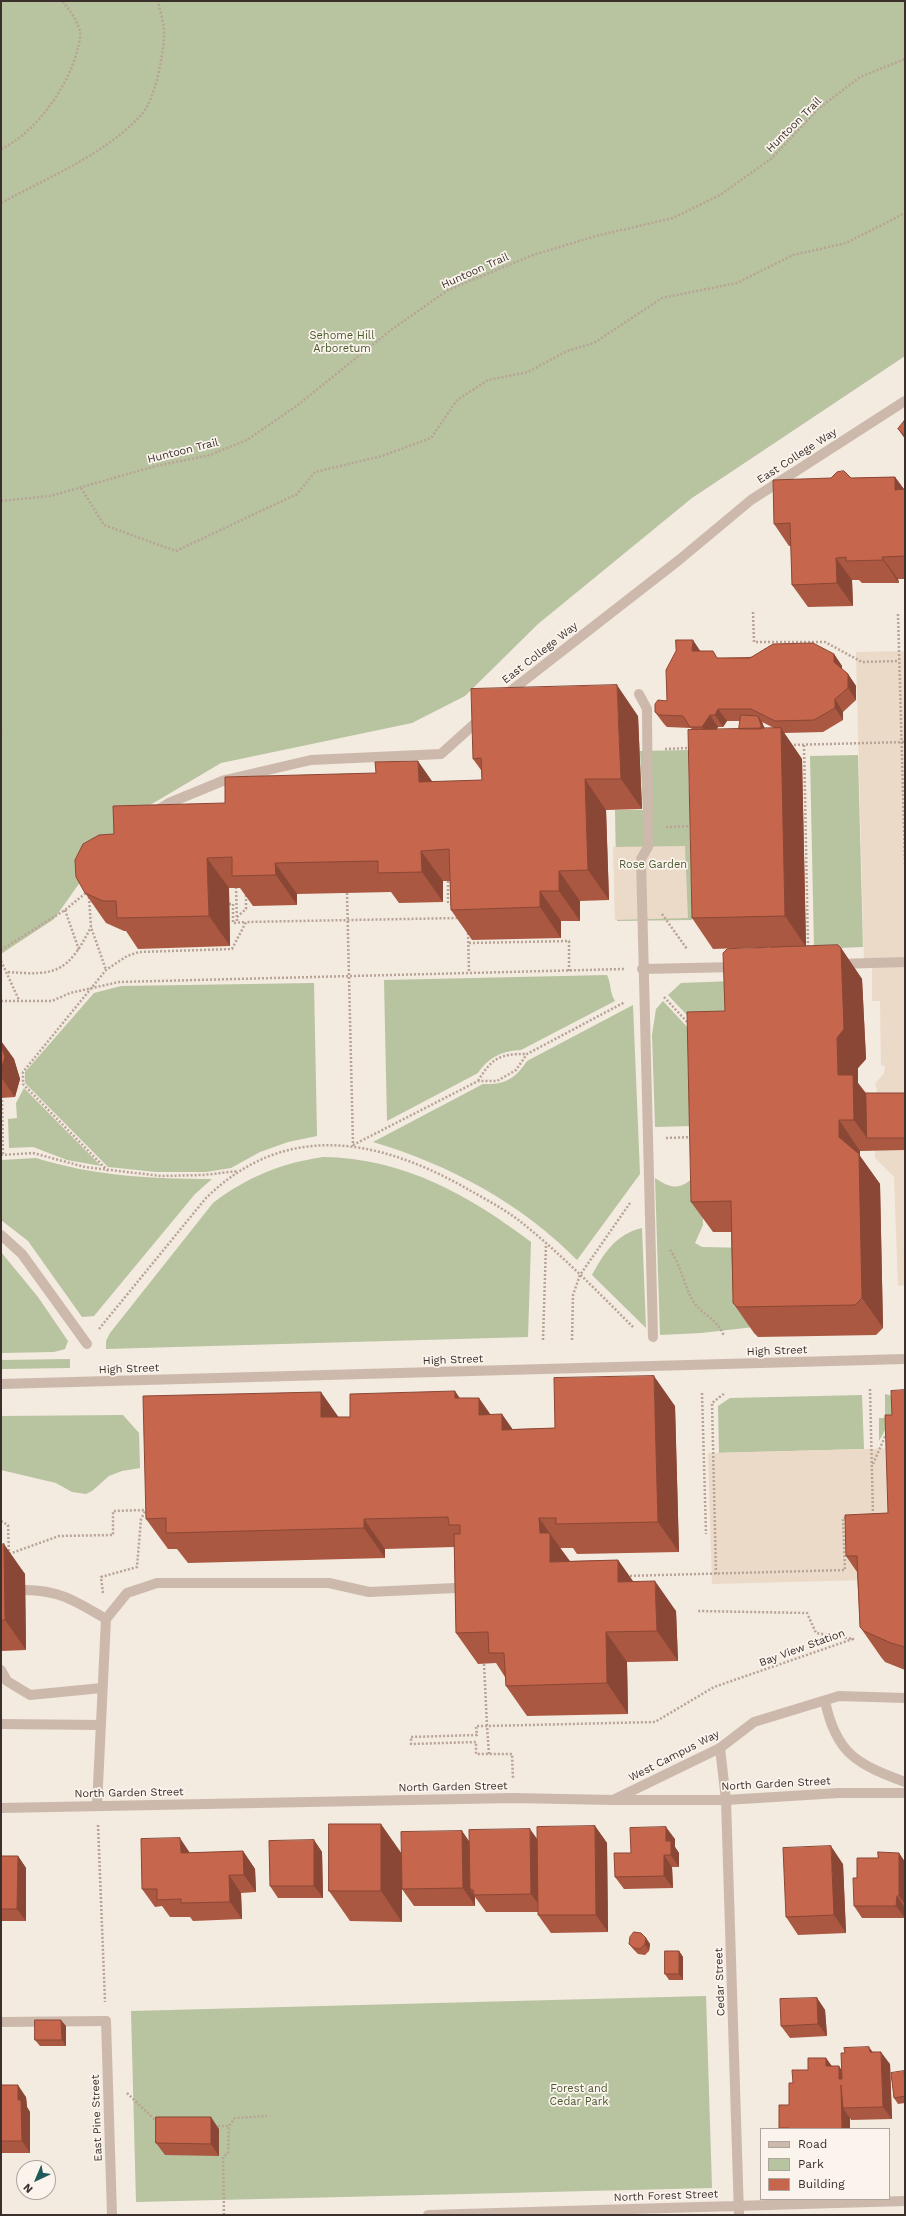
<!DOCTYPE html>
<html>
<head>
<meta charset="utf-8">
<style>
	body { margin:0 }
	#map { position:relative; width:906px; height:2216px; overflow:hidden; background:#f3eae0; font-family:"Work Sans",sans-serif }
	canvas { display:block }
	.frame { position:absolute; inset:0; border:2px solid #3a2f2b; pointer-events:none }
	.legend { position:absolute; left:760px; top:2128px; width:130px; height:72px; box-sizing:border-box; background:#fbf4ed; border:1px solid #aea59f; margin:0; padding:5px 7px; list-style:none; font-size:12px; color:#3a2f2b }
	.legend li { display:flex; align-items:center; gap:8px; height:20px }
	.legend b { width:20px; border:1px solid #aea59f }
	.north { position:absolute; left:16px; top:2160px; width:40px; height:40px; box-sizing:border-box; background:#fbf4ed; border:1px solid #aea59f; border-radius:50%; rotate:224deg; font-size:11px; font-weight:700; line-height:16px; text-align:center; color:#3a2f2b }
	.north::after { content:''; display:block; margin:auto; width:14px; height:18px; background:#205a5c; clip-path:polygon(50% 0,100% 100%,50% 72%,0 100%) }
</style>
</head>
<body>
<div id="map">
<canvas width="906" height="2216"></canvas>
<div class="frame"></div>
<ul class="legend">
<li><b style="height:5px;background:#ccb9ac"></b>Road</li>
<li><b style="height:11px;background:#b8c3a0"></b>Park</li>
<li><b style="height:11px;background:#c6664c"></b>Building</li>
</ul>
<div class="north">N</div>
</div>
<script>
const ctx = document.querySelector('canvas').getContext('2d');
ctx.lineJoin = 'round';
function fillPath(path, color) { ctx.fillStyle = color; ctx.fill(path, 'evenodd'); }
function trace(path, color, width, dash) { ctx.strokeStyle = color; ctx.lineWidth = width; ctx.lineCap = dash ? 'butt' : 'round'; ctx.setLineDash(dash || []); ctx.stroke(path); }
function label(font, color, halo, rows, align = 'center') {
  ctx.font = font + ' "Work Sans",sans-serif'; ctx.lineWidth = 3.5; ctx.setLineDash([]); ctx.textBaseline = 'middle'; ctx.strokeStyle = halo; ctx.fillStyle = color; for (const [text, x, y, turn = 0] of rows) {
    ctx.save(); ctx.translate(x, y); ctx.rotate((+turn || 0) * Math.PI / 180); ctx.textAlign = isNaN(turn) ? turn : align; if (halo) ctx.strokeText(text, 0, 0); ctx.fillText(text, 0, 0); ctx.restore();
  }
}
fillPath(new Path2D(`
	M1 1H905V356L692 498 538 624 465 696 412 723 221 763 140 811 115 833 54 919 1 954Z
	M688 750 692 920 617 921 615 810H643L640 751Z
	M858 755 863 947 814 949 810 756Z
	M607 975C612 986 609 991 615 1001L521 1050C502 1051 489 1057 478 1073L387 1121 384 980Z
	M734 981 746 1030 702 1031 668 995 681 983Z
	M314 983 317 1136 288 1142 260 1152 231 1168 206 1172H156L108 1167 25 1083V1072L94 993 121 986Z
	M663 1001 690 1030 693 1126 655 1127 652 1035 656 1009Z
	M633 1005 640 1174 577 1260C521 1203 450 1165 373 1142L483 1084C505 1085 515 1079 527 1061Z
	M24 1088 101 1166 67 1160 33 1147 9 1148 8 1119 17 1118 16 1103Z
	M323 1157C403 1158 469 1195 531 1242L528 1337 106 1349V1341L110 1333 213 1203C247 1177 282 1163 323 1157Z
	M36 1158C94 1176 151 1179 212 1179L195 1194 94 1316 82 1317 28 1241 1 1220V1160Z
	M698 1173 702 1179 703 1225 695 1243 702 1247 752 1248 754 1327 701 1333 660 1335 655 1178C674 1191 682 1189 698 1173Z
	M642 1228 646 1328 592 1275C604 1253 616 1234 642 1228Z
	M1 1252 38 1297 68 1341 65 1349 54 1352 1 1353Z
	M70 1359V1368L1 1369V1360Z
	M885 1394 893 1396 905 1394 879 1441V1418H885Z
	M862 1395 864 1449 719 1453 718 1406 730 1398Z
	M123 1415 139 1433 140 1468 122 1471 109 1476 92 1491 86 1494 72 1492 56 1483 1 1470V1416Z
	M706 1996 712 2188 136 2202 131 2011Z`), '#b8c3a0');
fillPath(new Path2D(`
	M905 651V1285L898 1286 894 1177 875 1158 874 1105 877 1090 875 1084 884 1073 885 1066 881 1065 880 1001H872V968L864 963 856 652Z
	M685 846 688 918 615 920 613 847Z
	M905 1448V1544L867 1580 712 1584 708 1453Z`), '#ebdac7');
trace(new Path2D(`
	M1 149C35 134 71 83 78 47 79 43 81 36 80 32 78 21 69 9 62 1
	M1 203C47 178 106 154 142 114 155 99 163 57 164 37 165 25 160 12 158 1
	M81 488 104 525 176 551 297 494 315 472 382 456 431 438 457 400 488 380 528 372 567 351 594 343 662 298 737 283 793 255 846 243 905 213
	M1 501 50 496 156 466 210 455 247 440 295 407 391 330 448 290 533 255 596 236 673 218 720 195 772 158 818 109 860 77 905 59
	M753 612 754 642H825L862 662 898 661
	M898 614 905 864
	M1 731V733
	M790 745 905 742
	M804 745 808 948
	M665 749 690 748
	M666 827 693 826
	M448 881V902L453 906
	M236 887 237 922
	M347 893 353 1145 478 1081H497L516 1070 527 1054 625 1002
	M89 897 91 927 106 970
	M229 904H233V923L246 922
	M65 910 79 950
	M662 914 687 949
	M237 917 246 909V894
	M468 933 469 973
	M469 943 569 941V971
	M1 950 65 910 87 892
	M1 961 19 1000
	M8 972C57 976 68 972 91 927
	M664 997 689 1024
	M1 1001H52L70 993 119 982 624 969
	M478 1081C492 1058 499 1054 526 1054
	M2 1096 3 1155
	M666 1138 693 1137
	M1 1155 33 1153 85 1167 161 1176 203 1175 238 1171
	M108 1171 23 1084V1072L106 970 127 956 139 952 232 949 246 922 459 918
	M670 1250C682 1266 684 1288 695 1304 705 1316 718 1320 724 1336
	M99 1329 206 1198C285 1121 376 1138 464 1187 483 1198 503 1208 521 1222 561 1254 597 1291 633 1327
	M543 1340 546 1244
	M572 1340 573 1295 580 1275 630 1203
	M870 1389 873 1516
	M702 1393 706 1534
	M873 1464 887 1432
	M1 1521 8 1525 9 1554
	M1 1554H9L59 1536 113 1535V1511L146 1510
	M716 1574 712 1403 725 1393
	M626 1576 845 1570 843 1518H847
	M103 1593 101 1577 137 1567 141 1519 147 1508
	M484 1664 487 1726 655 1722 714 1687 853 1639 816 1633 807 1613 698 1611
	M489 1754 487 1726H476L477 1735 411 1737V1744L476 1742V1754H512L513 1779
	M98 1825 105 2002
	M127 2093 158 2123
	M214 2126H229
	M224 2215 223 2157 228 2153 229 2126 235 2118 267 2116`), '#b8a396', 2.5, [2, 2]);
trace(new Path2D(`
	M25 1590C60 1590 77 1602 106 1619
	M1 1670 7 1681 30 1695 102 1688
	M1 1724 101 1725
	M97 1806 106 1619 127 1593 157 1583H329L369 1592 455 1588
	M1 2022 106 2021`), '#ccb9ac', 10);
trace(new Path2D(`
	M639 694 647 709 648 847 641 859 653 1337
	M839 964 905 962
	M642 969 737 967
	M1 1235 22 1254 87 1344`), '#ccb9ac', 10);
trace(new Path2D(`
	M503 697 679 560 751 500 905 401
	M156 811 169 803 225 780 311 760 441 754 481 718
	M1 1384 905 1359
	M825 1701C836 1754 857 1764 905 1782
	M720 1748 726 1800 739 2215
	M613 1800H726L839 1793H905
	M106 2021 112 2215
	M428 2215 905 2201`), '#ccb9ac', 10);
trace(new Path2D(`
	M1 1808 513 1798 613 1800 720 1748 754 1722 839 1696 905 1698`), '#ccb9ac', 10);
fillPath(new Path2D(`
	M905 420V439L898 429Z
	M895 477 904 489H905V579H898L899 583H862L859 580H852L853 606 808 607 792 585 791 546H789L774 524 851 478Z
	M701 651 718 658 834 654 842 666V669L848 674 856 686V700L843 712V720L823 732 784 733 802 759 806 946 841 948 862 979 866 1059 858 1068V1083L866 1093H905V1150L860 1151V1156L880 1184 883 1328 876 1335 758 1337 754 1333 733 1303 731 1232H713L691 1202 725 1011 771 947 713 949 692 918V730L691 728 667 727 664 724 655 712 667 701ZM727 721H740L739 729 717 730 718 727H723ZM762 722 774 728 764 729Z
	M638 716 642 809 606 810 609 900 580 901V921H561V938L472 940 451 910 450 881H443V902L399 903 391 892 297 894V905L253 906 240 888H229L230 946 138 949 126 931H124L106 923 85 893 114 834 225 803 432 782 482 780 481 770 473 759Z
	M1 1041 14 1059 20 1079 15 1097 1 1098Z
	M905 1390V1670L885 1662 881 1657 860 1627 857 1572 846 1556 888 1513 892 1415Z
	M460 1398 490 1414 512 1429 555 1428 675 1406 679 1552 577 1554 573 1548H560L570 1561 618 1560 633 1581 676 1611 678 1661 627 1662 628 1714 527 1716 506 1686 505 1677 496 1663 478 1664 456 1633 454 1547 385 1549V1558L188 1563 177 1549H168L146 1519 338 1417H350Z
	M1 1545 25 1574 26 1650 1 1651Z
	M595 1826 607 1843 608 1932 551 1933 538 1915V1912H486L475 1897V1906H414L402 1889V1922L350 1921 329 1891 401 1853 462 1831 469 1841 537 1839Z
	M675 1839V1847L679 1853V1867H672L673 1888 624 1889 615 1877 631 1853Z
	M314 1840 322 1852 323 1898H278L270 1886Z
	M243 1851 255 1869 256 1892 241 1893 242 1919 193 1921 190 1917H170L162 1906 155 1907 142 1889 190 1853Z
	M899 1853 905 1862V1918H862L854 1906 857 1878 878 1858Z
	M1 1856H18L26 1868V1921H1Z
	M843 1864 846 1933 798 1935 786 1917Z
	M646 1938 650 1944 649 1951 645 1955 638 1954 634 1950 629 1944Z
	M679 1951 683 1957V1980H669L665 1974Z
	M817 1998 825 2010 827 2036 790 2038 781 2026Z
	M66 2026V2046H40L35 2040Z
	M873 2052 890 2064 892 2119 851 2120 850 2118V2129H780L779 2128 789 2105 793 2083 808 2070 826 2058 832 2066 841 2070Z
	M905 2073V2103L898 2104 894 2098Z
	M1 2085 26 2097 27 2107 30 2112V2153H1Z
	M219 2129V2156L165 2155 156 2143Z`), '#aa5841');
fillPath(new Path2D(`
	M895 477 905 491 895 490Z
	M882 557 898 579 899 583 883 560Z
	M836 558 852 580 853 606 837 583Z
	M693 640 701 652 692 651Z
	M834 654 842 666V674L834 662Z
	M848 674 856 686V700L848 688Z
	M617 685 638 716 642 809 621 779Z
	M835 699 843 712V720L835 708Z
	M718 709 727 721 723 727 715 715Z
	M710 715 718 727 710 739 702 727Z
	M758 716 762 722 766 731 764 760Z
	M781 728 802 759 806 947 785 916Z
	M418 761 439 791 419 782Z
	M585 779 606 810 609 900 588 870Z
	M421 851 443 881V902L422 872Z
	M207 858 229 888 230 946 209 916Z
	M275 863 297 894V905L276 875Z
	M559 871 580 901V921L559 891Z
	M540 891 561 921V938L540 907Z
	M841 948 862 979 866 1059 858 1068V1083L874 1105 867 1138 854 1120 838 1075 837 1038Z
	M1 1041 14 1059 20 1079 15 1097 1 1077Z
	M839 1120 860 1151V1156L880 1184 883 1328 862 1298 839 1137Z
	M654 1376 675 1406 679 1552 658 1522Z
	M455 1391 476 1422 455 1398Z
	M321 1392 342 1422 321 1417Z
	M479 1398 500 1428 479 1415Z
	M502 1414 523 1444 502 1430Z
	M539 1518 571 1563 550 1562 540 1533Z
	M364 1519 385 1549V1558L364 1528Z
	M4 1544 25 1574 26 1650 5 1620Z
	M618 1560 639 1590 618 1582Z
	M655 1581 676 1611 678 1661 657 1631Z
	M606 1632 627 1662 628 1714 607 1683Z
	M381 1824 402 1854V1922L381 1891Z
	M595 1826 607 1843 608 1932 596 1915Z
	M666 1827 675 1839V1847L679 1853V1867L671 1855 666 1841Z
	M530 1829 543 1847 544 1912 531 1894Z
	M462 1831 474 1849 473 1890 470 1889 475 1897V1906L463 1888Z
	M180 1838 192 1856 181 1853Z
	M314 1840 322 1852 323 1898 314 1886Z
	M831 1846 843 1864 846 1933 834 1915Z
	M243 1851 255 1869 256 1892 244 1875Z
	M899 1853 905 1862V1904L899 1896Z
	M664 1855 672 1867 673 1888 664 1876Z
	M18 1856 26 1868V1921L17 1909Z
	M229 1875 241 1893 242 1919 230 1902Z
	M897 1896 905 1908V1918L896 1906Z
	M646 1938 650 1944 649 1951 645 1944Z
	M679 1951 683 1957V1980L679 1974Z
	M817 1998 825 2010 827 2036 818 2024Z
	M61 2020 66 2026V2046L62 2040Z
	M869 2047 878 2059 870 2052Z
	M881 2052 890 2064 892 2119 883 2107Z
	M826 2058 834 2070 826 2066Z
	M839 2066 847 2078 839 2079Z
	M18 2085 26 2097 27 2107 30 2112V2153L22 2141 18 2100Z
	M841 2085 843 2108 850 2118V2129H842Z
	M211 2117 219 2129V2156L211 2144Z`), '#8b4735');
const building = new Path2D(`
	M905 420V436L898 429Z
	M844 471 851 478 895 477V490L905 489V556L882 557 883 560 846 561V557L836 558 837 583 792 585 790 523 774 524 773 480 831 478 837 472Z
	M676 640H693L692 651H713L717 658H750L773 644 813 643 834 654V662L848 674V688L835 699V708L814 720 775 721 751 709H718L715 715H710L702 727H690L683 716 659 715 655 712V704L658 700 667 701 666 670 676 651Z
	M617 685 621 779H585L588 870 559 871V891H540V907L451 910 449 849 421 851 422 872 378 873V861L275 863 276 875 232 876V857L207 858 209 916 117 918 116 901H103L85 893 76 877 75 860 83 844 99 835 114 834 113 806 225 803V777L376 773 375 762 418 761 419 782 482 780 481 758 473 759 471 689Z
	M741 715 758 716 761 725V729H739Z
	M781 728 785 916 692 918 688 730Z
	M838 945 841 948 844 1029 837 1038 838 1075H853L854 1120H839V1137L859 1154 862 1298 855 1305 737 1307 733 1303V1297L731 1201 691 1202 687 1012 725 1011 723 953 727 949Z
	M1 1046 5 1057 1 1069Z
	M866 1093H905V1138H867Z
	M654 1376 658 1522 556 1524V1518H539L540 1533H550V1562L618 1560V1582L655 1581 657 1631 606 1632 607 1683 506 1686 504 1653H489L488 1632 456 1633 454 1534H460V1525H449L448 1517 364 1519V1528L166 1533V1518L146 1519 143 1396 321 1392V1417H350V1394L455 1391V1398H479V1415L502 1414V1430L555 1428 554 1378Z
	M905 1390V1647L891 1643 864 1631 860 1627 857 1556H846L845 1515 888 1513 885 1415H892L891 1391Z
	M4 1544 5 1620H1V1545Z
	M329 1824H381V1891H329Z
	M595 1826 596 1915H538L537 1827Z
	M666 1827V1841H671V1855H664V1876L615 1877 614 1853H631L630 1828Z
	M530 1829 531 1894 474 1895 473 1890 470 1889 469 1830Z
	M462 1831 463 1888 402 1889 401 1832Z
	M180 1838 181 1853 243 1851 244 1875H229L230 1902 181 1903V1899L157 1900V1889H142L141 1839Z
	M314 1840V1886H270L269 1841Z
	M831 1846 834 1915 786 1917 783 1848Z
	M878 1852 899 1853V1896H897L896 1906H854L853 1878H857V1858H878Z
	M1 1856H18L17 1909H1Z
	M634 1932 641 1933 646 1938 645 1944 640 1949 634 1948 629 1944 630 1937Z
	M665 1951H679V1974H665Z
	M817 1998 818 2024 781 2026 780 1999Z
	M35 2020H61L62 2040H35Z
	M869 2047 870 2052H881L883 2107 843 2108 841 2085 842 2129H789V2128H779V2105H789V2083H793L792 2070H808V2058H826V2066H839V2079H842L841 2053H845L844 2048Z
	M904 2071 905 2082V2096L894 2098 891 2073Z
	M1 2085H18V2100H21L22 2141H1Z
	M156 2117H211V2144L156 2143Z`);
fillPath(building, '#c6664c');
trace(building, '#8b4735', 1);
label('11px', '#3a2f2b', '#fbf4ed', [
	["Huntoon Trail",794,125,-45],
	["Huntoon Trail",475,271,-24],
	["Huntoon Trail",183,451,-14],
	["East College Way",797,456,-33],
	["East College Way",540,653,-38],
	["High Street",777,1351,-2],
	["High Street",453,1360,-2],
	["High Street",129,1369,-2],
	["Bay View Station",802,1648,-20],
	["West Campus Way",674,1756,-27],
	["North Garden Street",776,1784,-3],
	["North Garden Street",453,1787,-1],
	["North Garden Street",129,1793,-1],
	["Cedar Street",720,1982,-92],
	["East Pine Street",97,2118,-92],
	["North Forest Street",666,2196,-2]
]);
label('11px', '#4a582e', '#fbf4ed', [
	["Sehome Hill",342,336],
	["Arboretum",342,349],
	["Rose Garden",653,865],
	["Forest and",579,2089],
	["Cedar Park",579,2102]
]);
</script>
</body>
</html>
